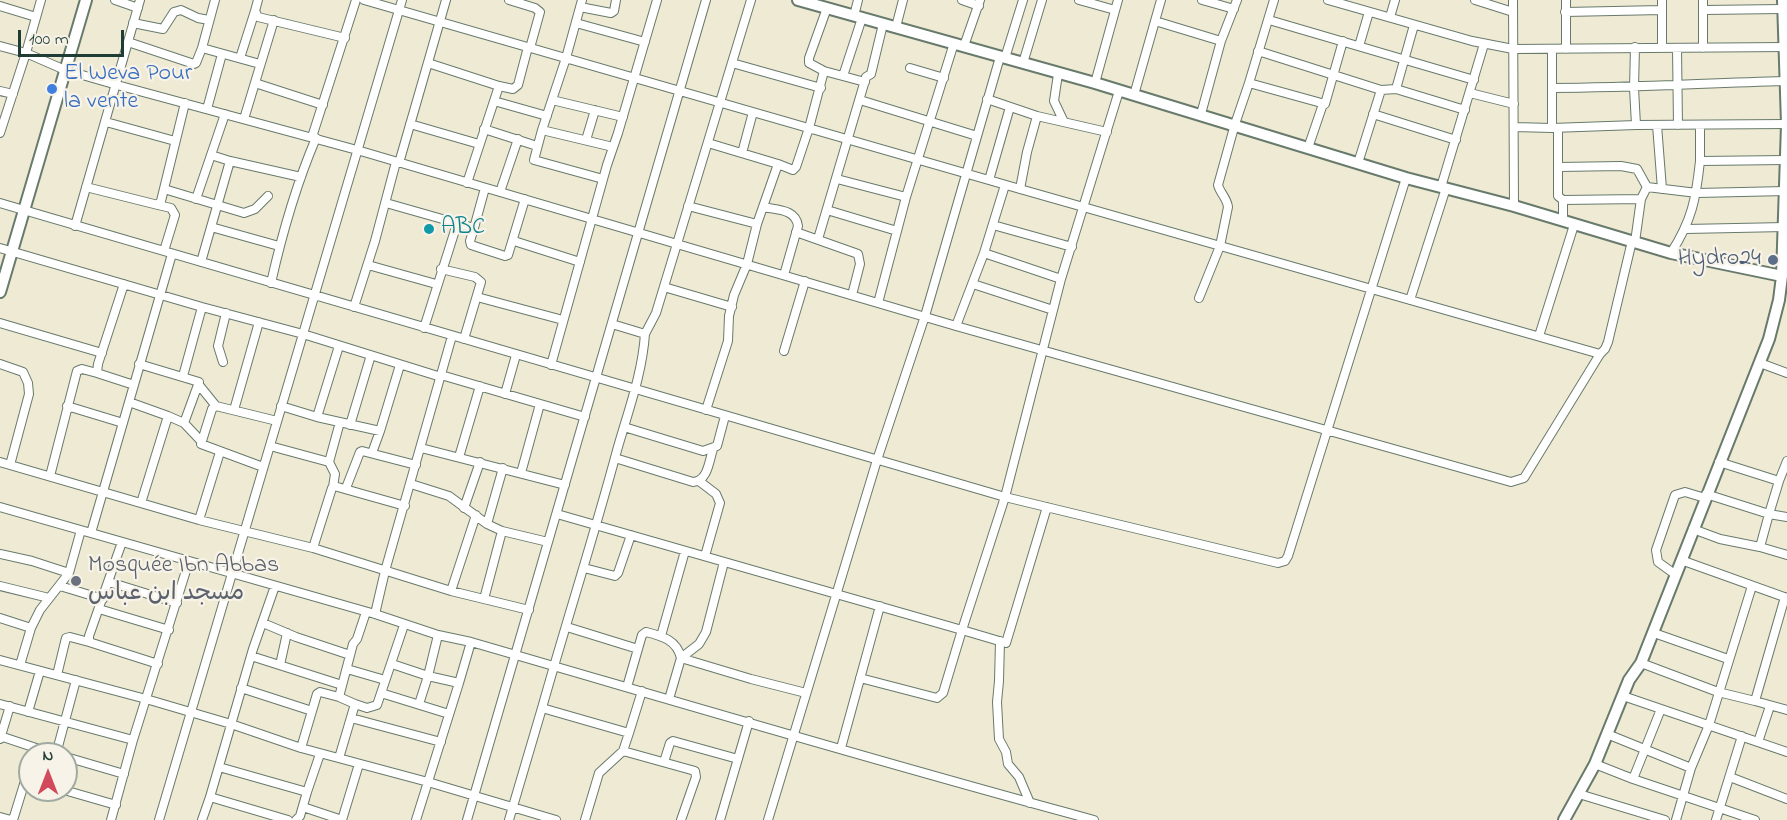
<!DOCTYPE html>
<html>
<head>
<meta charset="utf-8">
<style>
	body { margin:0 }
	#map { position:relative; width:1787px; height:820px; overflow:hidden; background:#efead3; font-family:"Indie Flower",sans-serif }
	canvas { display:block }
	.north { position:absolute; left:18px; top:742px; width:60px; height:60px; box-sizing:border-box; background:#f7f3e8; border:2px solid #a1aaa0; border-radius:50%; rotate:0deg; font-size:16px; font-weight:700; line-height:24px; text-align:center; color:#1f3d34 }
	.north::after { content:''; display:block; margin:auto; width:21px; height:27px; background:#d1495b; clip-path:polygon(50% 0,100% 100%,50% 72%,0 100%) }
	.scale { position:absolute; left:18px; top:30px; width:106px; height:27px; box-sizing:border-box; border:3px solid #1f3d34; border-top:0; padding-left:8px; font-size:18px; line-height:21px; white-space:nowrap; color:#1f3d34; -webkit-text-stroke:4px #f7f3e8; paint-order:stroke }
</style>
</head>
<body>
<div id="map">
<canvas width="1787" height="820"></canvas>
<div class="north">N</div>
<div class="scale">100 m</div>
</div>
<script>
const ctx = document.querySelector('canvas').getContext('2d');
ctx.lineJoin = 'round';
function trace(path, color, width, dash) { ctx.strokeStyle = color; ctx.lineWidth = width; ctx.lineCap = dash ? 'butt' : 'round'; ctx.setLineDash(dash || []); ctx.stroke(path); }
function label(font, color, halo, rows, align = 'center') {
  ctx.font = font + ' "Indie Flower","Playpen Sans Arabic",sans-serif'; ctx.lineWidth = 4.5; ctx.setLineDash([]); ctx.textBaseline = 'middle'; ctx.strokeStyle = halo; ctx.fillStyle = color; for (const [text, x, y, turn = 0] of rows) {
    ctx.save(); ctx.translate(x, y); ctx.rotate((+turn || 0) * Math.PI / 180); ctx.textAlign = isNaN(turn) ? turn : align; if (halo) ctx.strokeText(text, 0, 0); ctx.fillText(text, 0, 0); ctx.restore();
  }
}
const street = new Path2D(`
	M115 0 138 8
	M258 0 255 11 258 17 345 38
	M364 0 1020 189 1600 354 1605 349 1608 342 1632 241
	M509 0 535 8 540 12 530 48
	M582 0 566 58 542 130 534 160 603 179
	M962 0 979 6
	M1079 0 1115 10
	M1202 0 1234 9
	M1328 0 1472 41 1513 49 1787 47
	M1475 0 1513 12
	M1513 0 1514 206
	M1566 0V49
	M1662 0V47
	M0 6 36 17
	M580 7 611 13 614 11 616 0
	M1703 10 1783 9
	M1565 12 1662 10
	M854 16 858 0
	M1390 17 1395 0
	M1269 20 1474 80
	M1155 21 1221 41
	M133 23 163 29 174 12 181 10 198 18 209 20
	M576 23 645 42
	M896 27 903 0
	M128 42 194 64 196 63 202 48 260 64
	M0 46 26 53 65 70 117 85 357 150 956 326 1511 482 1524 478 1600 354
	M964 46 980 0
	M1359 46 1369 12
	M1635 47 1634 88 1636 125
	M202 48 215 0
	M1677 48 1678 125
	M1703 48V0
	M1258 51 1381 90 1396 89 1465 110
	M240 58 255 11
	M1005 58 1023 0
	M428 63 499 86 467 183
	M732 63 821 88
	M1023 63 1042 0
	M910 68 944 78
	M824 71 809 63V58L827 8
	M1058 74 1054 101 1063 120
	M843 76 862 18
	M255 83 323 105
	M1095 83 1118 0
	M1249 83 1325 104 1343 41
	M499 86 513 89 518 85 528 47
	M1552 88C1630 88 1707 83 1785 81
	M1396 89 1414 25
	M0 91 13 94
	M1470 93 1514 104
	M1134 95 1161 0
	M987 99 1037 116 1107 132
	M552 100 623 117
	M860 100 977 136
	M494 101 547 116
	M207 109 222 54
	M1201 114 1221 41 1237 0
	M1373 114 1456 140
	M244 119 274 20
	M106 122 175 141
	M410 124 479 144
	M1657 125 1662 189
	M1700 126V161L1786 160
	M1514 127 1552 128 1636 125 1787 124
	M1552 128V49
	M1558 128V196L1563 200 1641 199 1635 242
	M484 129 537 146
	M542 130 613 147
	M0 133 26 53 41 0
	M312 137 356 0
	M586 140 595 110
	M708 143 778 164 793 170 796 167 809 128 824 71 865 82
	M1308 148 1323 104
	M742 153 753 112
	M211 155 230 161 301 177
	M399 163 446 0
	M1358 163 1381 90
	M1559 167 1621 166 1637 169 1647 187 1641 199
	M837 179 906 197
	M989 180 1010 107
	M86 187 158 205 161 201 185 103
	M1441 187 1484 44
	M1647 187 1697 193 1786 191
	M164 189 244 213 255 209 268 196
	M1020 189 1027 152 1037 116
	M500 192 518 139
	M196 199 225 114
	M0 203 1005 497 1278 563 1285 561 1288 556 1406 178
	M386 203 474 228 485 188
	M158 205 171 208 175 215 164 251
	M688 206 757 224
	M763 207C777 210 796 209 798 226L784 275
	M827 210 897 231
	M1563 221V200
	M993 225 1072 247
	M75 226 140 0
	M211 227 279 246
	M474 228 470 241 471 245 505 256 508 255 525 199
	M1686 229 1785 227
	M796 232 858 254 860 264 852 295
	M818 239 866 77 871 74 883 24
	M514 241 580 262
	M0 248 202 307 303 334 441 377
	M984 253 1061 279
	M1671 253C1692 220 1696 199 1700 161
	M201 262 230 161
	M368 265 436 284
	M441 269 475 277 481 282 464 339
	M271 283C282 234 296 185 316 138
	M124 284 98 364 97 373 134 385
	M973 284 1053 310
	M664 287 732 307
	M477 297 563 320
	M1199 298 1220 246 1228 207C1227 198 1220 193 1218 185L1235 124 1249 83 1274 0
	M1410 300 1446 188
	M878 303 906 197 954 43
	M354 307 375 241 396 162
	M0 323 102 353
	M612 324 645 334 656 313 751 0
	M956 326 984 253 1005 185
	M424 328 457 224
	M1539 336 1574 225
	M784 351 805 281
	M223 362 218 346 226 313
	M1760 363 1787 373
	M0 364 23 372 28 383 29 394 10 465
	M139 364 199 382 184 423
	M551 365 607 165 618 133 657 0
	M441 375 585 417
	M183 376 202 307
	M199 385 216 406 277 421
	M505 394 516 355
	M129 402 168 416 184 423 201 441
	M67 406 123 423
	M216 406 212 409 201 444 263 467
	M281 406 317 417 380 431 400 365
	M234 410 259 322
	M706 410 728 341 729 316 734 295 747 264 757 224 778 164
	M317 417 339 346
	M350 425 371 355
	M624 427 703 451 717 446 725 416
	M270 446 329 462 335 474 333 487
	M421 448 565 485
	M372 453 380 431
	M459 457 480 386
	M615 458 693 482C708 481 709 461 713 449
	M0 462 199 520 313 548 451 591 529 610
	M329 462 340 422
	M1719 462 1779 481 1787 461
	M521 473 540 404
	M50 476 77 371 82 369 97 373
	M699 481 716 494 720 503 705 556
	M411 484 449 496 487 524 502 531 548 542
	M346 488 360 452 362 451 416 465
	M1706 494 1769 514 1779 481
	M141 503 168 416
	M0 507 375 614 438 635 471 642C678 702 885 764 1094 820
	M464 508 480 462
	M557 514 962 630 1005 497 1061 279 1119 91
	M199 520 220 452
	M487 524 503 468
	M1693 529 1720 539 1760 547 1787 555
	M91 533 172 254
	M122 542 89 636V642L158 664
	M1760 547 1769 514 1787 517
	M313 548 332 488 334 486 405 506
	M0 554 32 561 69 573
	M1681 560 1787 598
	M584 568 615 576 618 573 631 535
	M1676 575 1658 562 1656 550 1675 495 1685 492 1705 498
	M109 582 177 603
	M0 586 49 598
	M60 586 103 599
	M451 591 476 515
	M1785 597 1755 701 1787 710
	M484 599 502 531
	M99 609 169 630
	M375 614 385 571 452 336
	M0 618 31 628 20 665
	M263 623 296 637 350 655
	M567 627 638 649
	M31 628 40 610 69 573 81 530
	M1654 633 1728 659
	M661 636 685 551
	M1000 641 999 681 997 702 999 739 1006 752 1008 764 1019 777 1030 803
	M251 656 342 685
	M0 660 146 699 231 724 301 748 428 782 556 820
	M1641 663 1718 692 1755 701
	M392 664 428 676 438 635
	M280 665 287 633
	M347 669 385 680
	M57 675 66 638 70 637 89 642
	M860 678 937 698 943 693 962 630 1006 643 1047 507
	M627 687 642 635 646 632C662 636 677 640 681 658L751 679 806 693
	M241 688 312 711 317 694 320 692 339 697
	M642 691 629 733 542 708C566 623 593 539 616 454 627 414 642 376 645 334
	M381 693 449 714
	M1623 696 1787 752
	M669 699 681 658 699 644 706 632 724 562
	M0 704 133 740
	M355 704 367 708 377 705 404 625
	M419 704 428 676 459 683 471 642
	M28 712 40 671
	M351 718 441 742
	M629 733 623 751 695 771 696 777 681 820
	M1607 734 1691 768
	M0 736 54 754
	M0 739 10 706
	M1758 742 1770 706
	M301 748 312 711
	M841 748 880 606
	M56 754 76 680
	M66 757 124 774
	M339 758 355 704 339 697 353 644 357 639 366 612
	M664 762 670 743 673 741 738 759
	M1595 764 1633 779 1755 820
	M219 767 307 792 320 754
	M1730 777 1787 799
	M1633 779 1661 709
	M64 790 116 805
	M1579 794 1665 820
	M210 797 253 649 275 586
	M303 807 342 820
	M0 817 11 820
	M13 820 25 781 30 780
	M111 820 133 740 189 561
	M159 820 402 0
	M202 820 210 797 288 820
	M296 820 300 816 307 792
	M342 820 359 764
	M416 820 459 683
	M467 820 706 0
	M509 820 542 708
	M585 820 599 773 623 751
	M720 820 749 721
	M768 820 877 460 925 316 1000 57
	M1676 820 1691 768 1709 725 1752 586
	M1716 820 1742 736`);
const secondary = new Path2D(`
	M798 0 1095 83 1406 178 1514 206 1671 253 1782 276
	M1783 0 1787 124
	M0 292 86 0
	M1564 820 1595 764 1629 680 1641 663 1769 339 1779 300 1782 276 1787 125`);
trace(street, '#687a6c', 10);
trace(secondary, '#687a6c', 14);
trace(street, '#fff', 8);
trace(secondary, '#fff', 10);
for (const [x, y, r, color] of [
	[52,89,6,"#3f7fe0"],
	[429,229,6,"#0f9aa8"],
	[1773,260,6,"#5c6f8a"],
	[76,581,6,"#6b7280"]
]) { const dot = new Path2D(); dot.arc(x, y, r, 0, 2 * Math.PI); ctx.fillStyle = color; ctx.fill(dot); trace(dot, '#f7f3e8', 2); }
label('24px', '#366cbe', '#f7f3e8', [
	["El Weva Pour",64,75],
	["la vente",64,103]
], 'left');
label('24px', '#0d838f', '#f7f3e8', [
	["ABC",441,229]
], 'left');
label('24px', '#4e5e75', '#f7f3e8', [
	["Hydro24",1761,260]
], 'right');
label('24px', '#5b616d', '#f7f3e8', [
	["Mosquée Ibn Abbas",88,567],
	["مسجد ابن عباس",88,595]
], 'left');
</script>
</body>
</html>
